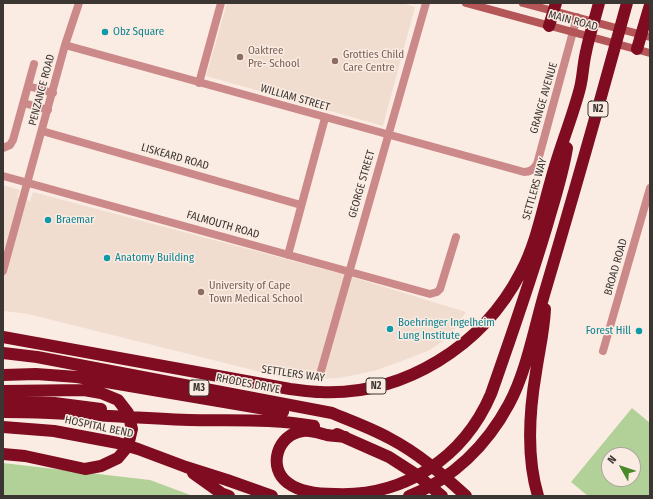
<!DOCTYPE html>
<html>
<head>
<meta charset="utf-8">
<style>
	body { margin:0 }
	#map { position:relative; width:653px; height:499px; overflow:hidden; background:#fbece3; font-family:"Fira Sans Condensed",sans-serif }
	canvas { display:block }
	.frame { position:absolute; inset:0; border:4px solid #3b3632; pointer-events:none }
	.north { position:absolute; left:601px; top:447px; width:40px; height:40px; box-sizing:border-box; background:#fbece3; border:1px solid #aea39c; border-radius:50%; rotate:309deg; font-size:11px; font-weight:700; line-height:16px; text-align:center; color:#3b3632 }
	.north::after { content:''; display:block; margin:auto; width:14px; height:18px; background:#4a8929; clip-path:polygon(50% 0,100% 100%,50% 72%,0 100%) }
</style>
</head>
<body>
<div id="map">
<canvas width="653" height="499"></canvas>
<div class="frame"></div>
<div class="north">N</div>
</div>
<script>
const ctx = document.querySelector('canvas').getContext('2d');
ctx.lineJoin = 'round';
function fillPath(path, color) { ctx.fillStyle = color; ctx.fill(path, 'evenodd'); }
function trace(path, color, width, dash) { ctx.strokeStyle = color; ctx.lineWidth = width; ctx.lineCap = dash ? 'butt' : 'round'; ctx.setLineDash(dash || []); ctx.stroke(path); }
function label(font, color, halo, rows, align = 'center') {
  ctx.font = font + ' "Fira Sans Condensed",sans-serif'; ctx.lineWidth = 3; ctx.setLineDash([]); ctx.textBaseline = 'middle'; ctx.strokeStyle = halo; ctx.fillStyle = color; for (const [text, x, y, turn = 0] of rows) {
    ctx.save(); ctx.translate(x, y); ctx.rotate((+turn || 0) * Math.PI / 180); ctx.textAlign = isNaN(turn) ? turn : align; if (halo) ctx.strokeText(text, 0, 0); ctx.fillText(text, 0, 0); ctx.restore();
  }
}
fillPath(new Path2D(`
	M227 3H402L415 7 383 126 206 76Z
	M3 185 20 190 17 197 30 201 33 192 342 274 466 312 450 336 430 350 402 361 374 371 339 378 296 380 277 376 28 314 3 311Z`), '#f1ddcf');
fillPath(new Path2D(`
	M632 408 650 423V496H588L571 482ZM609 455H633V479H609Z
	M3 463 150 480 193 496H3Z`), '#b2d199');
trace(new Path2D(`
	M65 45 524 172C530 172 533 170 537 164L577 17
	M199 83 221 3
	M28 86 53 93
	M24 103 48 110
	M42 131 301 205
	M3 148 10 145 13 140 34 64
	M3 176 430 294 437 292 440 289 456 237
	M288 255 325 118
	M3 271 65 45 79 3
	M603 351 650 188
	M321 371 426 3`), '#cc8989', 8);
trace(new Path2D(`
	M466 3 650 53
	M523 3 650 37`), '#b45558', 8);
trace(new Path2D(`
	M549 26 556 3
	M637 49 650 5
	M3 337 290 389C300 390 310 392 320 392 404 396 483 346 521 272 536 244 542 211 551 180 559 149 572 119 580 88 583 76 583 64 586 52 589 36 595 19 599 3
	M3 353 37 357 332 413C351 421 371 428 389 438 418 453 442 474 466 496
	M3 375 36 374 77 377 283 412
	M3 391 84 390 101 393 118 400 128 413 132 429 128 446 118 458 101 466 85 469 25 456 3 454
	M3 402 54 403 101 409
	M3 412C65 412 127 418 189 420 231 421 273 418 314 426
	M3 427 54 431 118 443 138 449 186 467 227 480 272 496
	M337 434 389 457 417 475 442 496
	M345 437C339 436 332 436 327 435 319 433 311 430 303 431 277 434 267 468 288 483 301 493 320 494 335 494 405 497 464 457 491 394 511 337 531 280 548 222 555 198 563 173 567 148
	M193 473 221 493 229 496
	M409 496C453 479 487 445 509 404 527 371 535 324 546 288 574 194 601 98 627 3
	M538 496C526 456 529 413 536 372 539 351 544 331 545 309`), '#800c21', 12);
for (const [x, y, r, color] of [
	[105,32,4,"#0f9aa8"],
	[240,57,4,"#8d6e63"],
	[335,61,4,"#8d6e63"],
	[48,220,4,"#0f9aa8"],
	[107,258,4,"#0f9aa8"],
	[201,292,4,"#8d6e63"],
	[390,329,4,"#0f9aa8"],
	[639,331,4,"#0f9aa8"]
]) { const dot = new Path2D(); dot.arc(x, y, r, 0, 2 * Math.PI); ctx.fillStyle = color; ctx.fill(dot); trace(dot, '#fbece3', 1.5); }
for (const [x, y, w] of [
	[598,109,20],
	[376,386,20],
	[199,388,20]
]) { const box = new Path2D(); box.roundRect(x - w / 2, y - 8, w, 16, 3); ctx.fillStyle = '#fbece3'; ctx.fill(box); trace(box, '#3b3632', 1); }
label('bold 10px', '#3b3632', null, [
	["N2",598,109],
	["N2",376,386],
	["M3",199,388]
]);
label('11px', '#3b3632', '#fbece3', [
	["MAIN ROAD",573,21,15],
	["PENZANCE ROAD",42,90,-75],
	["WILLIAM STREET",295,98,16],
	["GRANGE AVENUE",544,98,-74],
	["LISKEARD ROAD",175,157,16],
	["GEORGE STREET",362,184,-74],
	["SETTLERS WAY",535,189,-74],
	["FALMOUTH ROAD",223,225,16],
	["BROAD ROAD",616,267,-74],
	["SETTLERS WAY",293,374,8],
	["RHODES DRIVE",248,384,11],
	["HOSPITAL BEND",99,427,12]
]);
label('11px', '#0d838f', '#fbece3', [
	["Obz Square",113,32],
	["Braemar",56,220],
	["Anatomy Building",115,258],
	["Boehringer Ingelheim",398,323],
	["Lung Institute",398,336],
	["Forest Hill",631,331,"right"]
], 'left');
label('11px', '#785e54', '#fbece3', [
	["Oaktree",248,51],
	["Pre- School",248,64],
	["Grotties Child",343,55],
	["Care Centre",343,68],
	["University of Cape",209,286],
	["Town Medical School",209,299]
], 'left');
</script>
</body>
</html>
